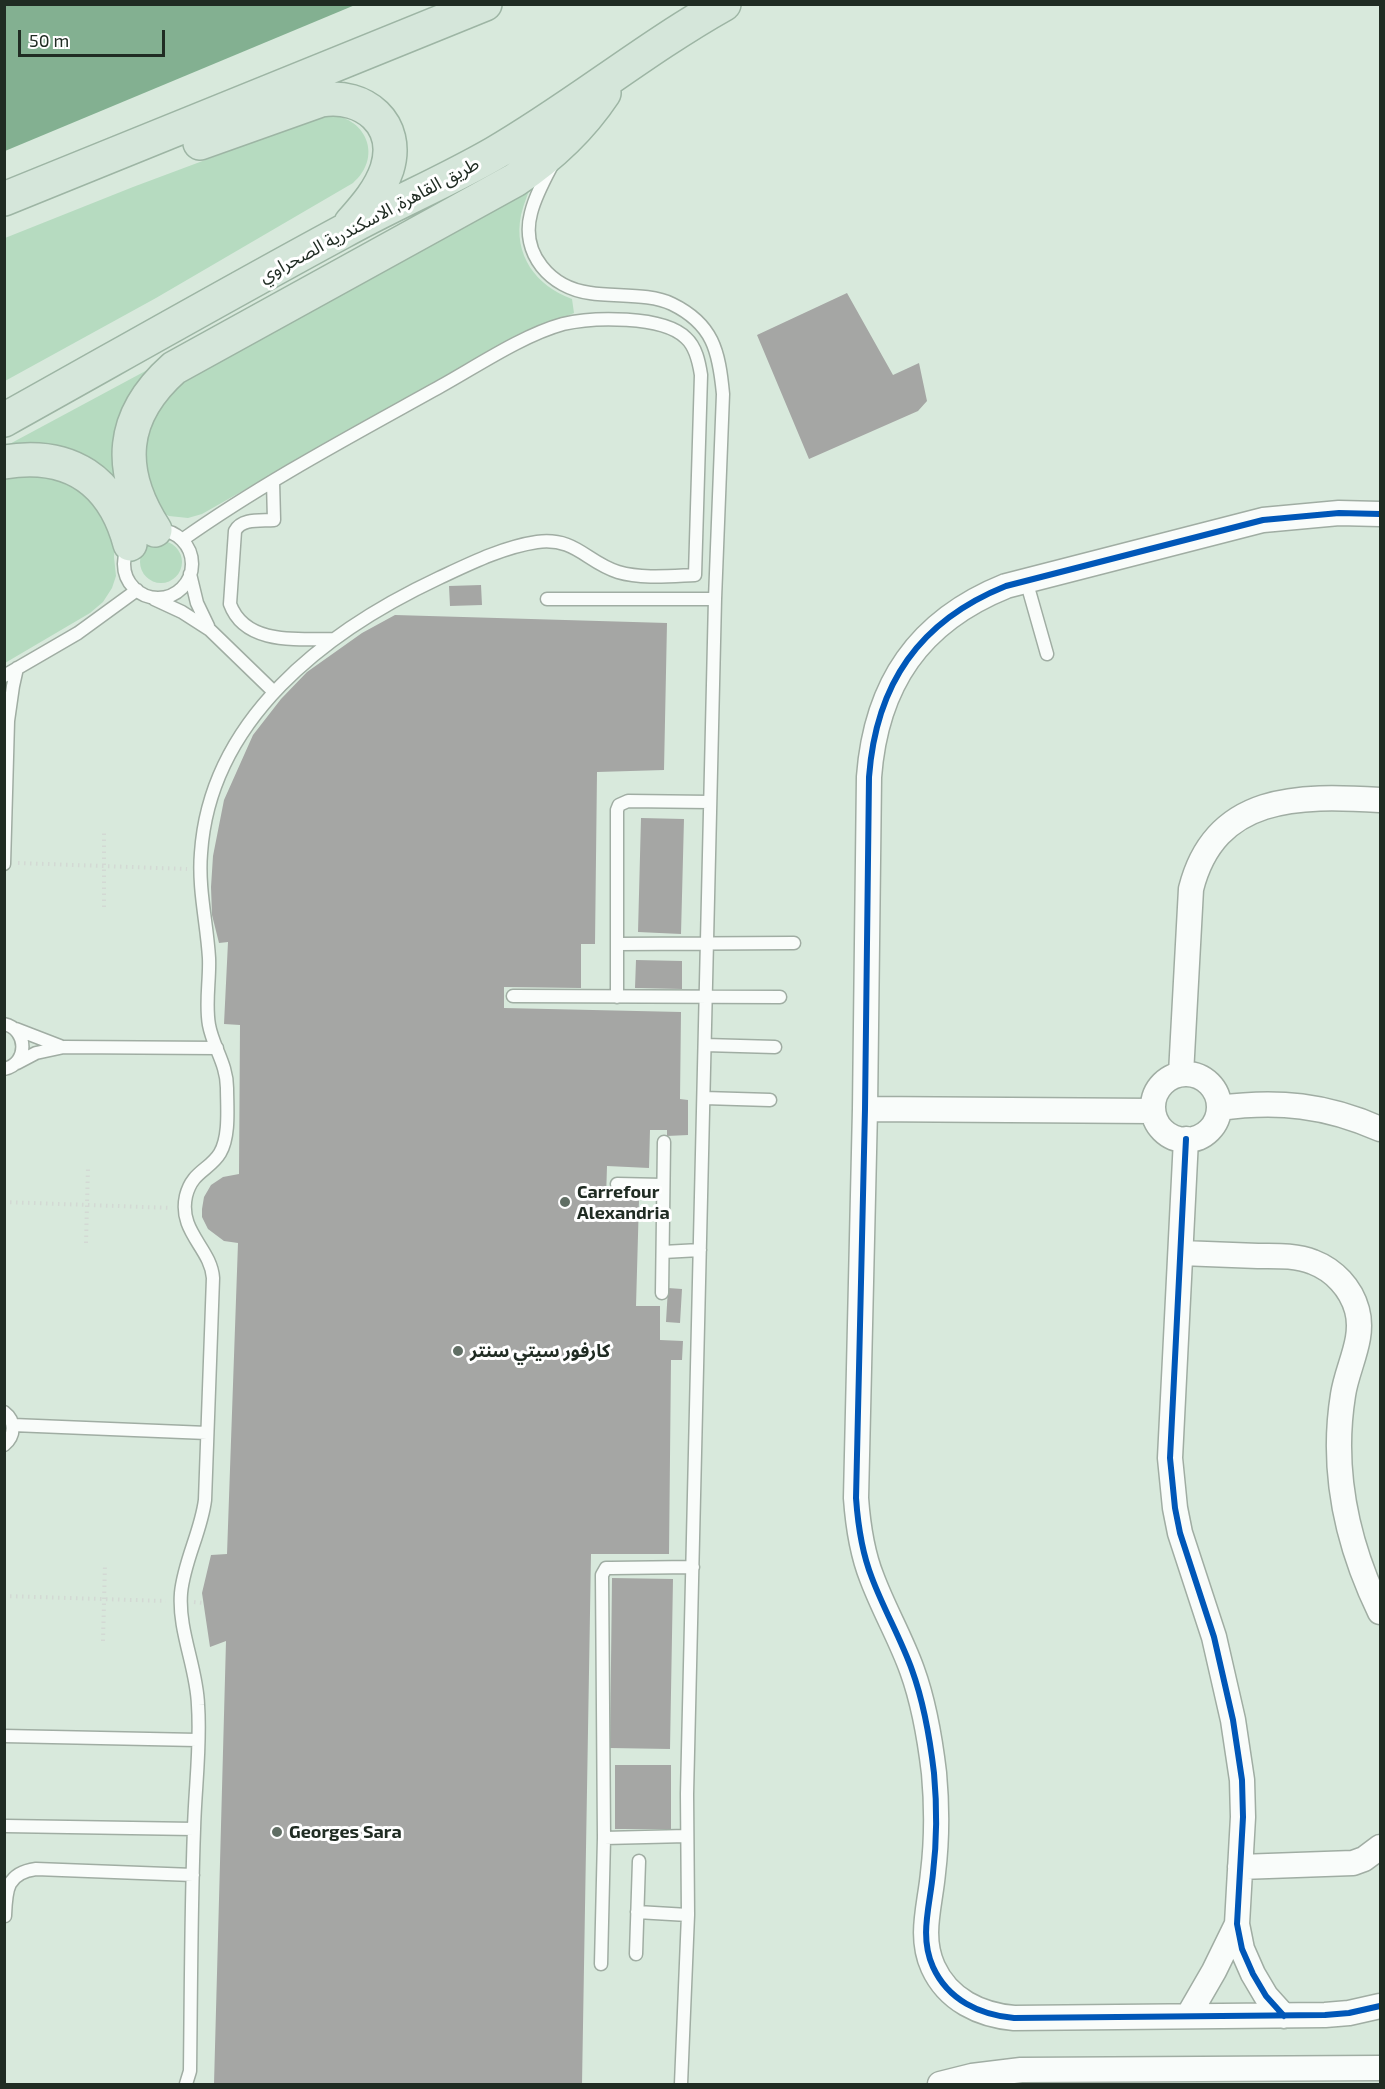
<!DOCTYPE html>
<html>
<head>
<meta charset="utf-8">
<style>
	body { margin:0 }
	#map { position:relative; width:1385px; height:2089px; overflow:hidden; background:#d8e9dc; font-family:"Exo 2",sans-serif }
	canvas { display:block }
	.frame { position:absolute; inset:0; border:6px solid #202c23; pointer-events:none }
	.scale { position:absolute; left:18px; top:30px; width:147px; height:27px; box-sizing:border-box; border:3px solid #202c23; border-top:0; padding-left:8px; font-size:18px; line-height:21px; white-space:nowrap; color:#202c23; -webkit-text-stroke:4px #fff; paint-order:stroke }
</style>
</head>
<body>
<div id="map">
<canvas width="1385" height="2089"></canvas>
<div class="frame"></div>
<div class="scale">50 m</div>
</div>
<script>
const ctx = document.querySelector('canvas').getContext('2d');
ctx.lineJoin = 'round';
function fillPath(path, color) { ctx.fillStyle = color; ctx.fill(path, 'evenodd'); }
function trace(path, color, width, dash) { ctx.strokeStyle = color; ctx.lineWidth = width; ctx.lineCap = dash ? 'butt' : 'round'; ctx.setLineDash(dash || []); ctx.stroke(path); }
function label(font, color, halo, rows, align = 'center') {
  ctx.font = font + ' "Exo 2","Noto Sans Arabic",sans-serif'; ctx.lineWidth = 6; ctx.setLineDash([]); ctx.textBaseline = 'middle'; ctx.strokeStyle = halo; ctx.fillStyle = color; for (const [text, x, y, turn = 0] of rows) {
    ctx.save(); ctx.translate(x, y); ctx.rotate((+turn || 0) * Math.PI / 180); ctx.textAlign = isNaN(turn) ? turn : align; if (halo) ctx.strokeText(text, 0, 0); ctx.fillText(text, 0, 0); ctx.restore();
  }
}
fillPath(new Path2D(`
	M331 115C368 119 382 158 353 183L156 298 5 381V238L133 187 323 116Z
	M535 176C530 189 524 202 521 215 513 255 536 286 572 299L574 313C524 334 476 361 428 387 352 429 277 471 202 514L188 518 169 516 152 507 138 479 158 391Z
	M151 368 120 483 4 447Z
	M5 469 87 481 115 542 114 557 116 576 112 588 103 602 90 613 5 663Z
	M140 562a21 21 0 1 1 42 0a21 21 0 1 1-42 0Z`), '#b6dbc0');
fillPath(new Path2D(`
	M5 4H355V5L5 151Z`), '#83b091');
fillPath(new Path2D(`
	M847 293 893 375 919 363 927 401 918 411 809 459 757 335Z
	M481 585 482 605 450 606 449 586Z
	M395 615 667 623 664 770 597 772 595 944H581V988L504 987V1008L681 1012 680 1099 688 1100V1135L667 1136V1130H650L649 1168 607 1166 606 1199 639 1200 636 1306H660V1340L683 1341 682 1360H671L669 1554H591L582 2084H214L226 1641 210 1647 202 1593 211 1555 227 1554 238 1243 224 1241 208 1229 202 1217V1209L204 1197 211 1185 223 1177 239 1174 240 1025 224 1024 228 942 219 943 212 915 211 887 213 856 224 800 253 735 281 699 307 672 362 633Z
	M641 818 684 819 681 934 638 932Z
	M636 960 682 961V989L635 988Z
	M668 1288 682 1289 680 1323 666 1322Z
	M612 1578 673 1579 670 1749 610 1748Z
	M615 1765H671V1829H615Z`), '#a5a6a4');
const service = new Path2D(`
	M551 167C543 182 535 197 531 213 520 254 551 288 590 293 615 297 650 293 672 304 713 324 719 351 723 394L715 599 687 1794 688 1915 681 2084
	M273 481 274 520C260 521 242 518 235 531L230 604C245 645 297 639 333 639
	M124 564a34 34 0 1 1 68 0a34 34 0 1 1-68 0Z
	M182 540C264 482 353 435 441 386 477 366 523 335 563 324 592 317 663 315 686 338 696 347 699 362 701 375L695 575C671 576 642 579 618 572 586 562 576 537 537 542 503 547 469 564 439 578 326 631 210 719 201 853 198 889 207 923 209 958 210 980 205 1003 209 1025 213 1047 227 1064 227 1088 227 1107 230 1136 220 1153 210 1170 192 1171 186 1196 178 1232 211 1248 213 1278L205 1500C201 1532 184 1561 181 1593 178 1631 197 1668 198 1705 201 1746 195 1788 194 1829 191 1909 191 1990 190 2071L186 2084
	M190 574 197 603 208 626
	M1026 580 1047 654
	M154 599 182 612 210 630 274 692
	M547 599H715
	M4 676 78 633 137 590
	M4 864 8 721 13 686 17 668
	M617 944 794 943
	M513 996 780 997
	M617 997V810L619 805 628 801 710 802
	M4 1024C28 1029 29 1064 4 1069
	M16 1029 60 1046
	M705 1045 775 1047
	M17 1063 36 1053 64 1047 217 1048
	M704 1098 770 1100
	M617 1184 663 1185
	M663 1252 700 1250
	M662 1293 664 1142
	M4 1412C16 1421 15 1436 4 1445
	M13 1425 207 1433
	M4 1736 197 1740
	M6 1826 194 1829
	M604 1838 687 1836
	M637 1912 688 1915
	M5 1916C6 1891 6 1873 36 1869L193 1875
	M636 1954 639 1861
	M601 1964 604 1838 602 1575 606 1568H611L693 1567`);
const minor = new Path2D(`
	M1380 514 1339 513 1263 520 1006 586C919 621 876 684 869 777L865 1109 856 1498C858 1526 862 1553 872 1578 884 1610 901 1639 912 1670 924 1703 930 1739 934 1773 937 1806 937 1840 933 1873 930 1906 919 1936 933 1967 948 2000 980 2015 1014 2018L1325 2015 1349 2013 1380 2006
	M1181 1074 1191 889C1215 794 1299 795 1380 800
	M1153 1107a33 33 0 1 1 66 0a33 33 0 1 1-66 0Z
	M1219 1108C1278 1100 1326 1105 1380 1129
	M865 1109 1153 1111
	M1186 1139 1170 1458 1175 1508 1180 1533 1214 1637 1233 1720 1242 1780 1243 1817 1237 1924 1242 1949 1253 1974 1266 1996 1284 2016
	M1181 1253C1207 1254 1232 1255 1258 1256 1276 1256 1296 1255 1313 1262 1334 1270 1351 1288 1357 1310 1365 1339 1347 1367 1343 1395 1331 1470 1347 1544 1380 1612
	M1240 1867 1353 1863 1364 1859 1380 1847
	M1188 2016 1214 1971 1237 1924
	M940 2084 972 2076 1021 2070 1380 2068`);
const motorway = new Path2D(`
	M200 143 321 100C364 93 401 124 387 169 380 190 366 206 351 223
	M4 199 485 4
	M4 420C117 357 229 293 342 232 392 204 445 182 495 153 574 107 644 49 724 4
	M4 462C70 451 113 480 130 544
	M155 530C116 470 120 416 174 368L515 180C551 156 580 129 604 93`);
trace(service, '#a0ada3', 15);
trace(minor, '#a0ada3', 27);
trace(motorway, '#9db5a4', 36);
trace(new Path2D(`
	M18 863 187 869
	M104 907V829
	M4 1202 172 1208
	M86 1243 88 1167
	M4 1596 166 1601
	M194 1602 203 1603
	M103 1641 105 1563`), '#d3d9d4', 4, [1.5, 4.5]);
trace(service, '#f9fcfa', 12);
trace(minor, '#f9fcfa', 24);
trace(motorway, '#d5e6da', 33);
trace(new Path2D(`
	M1380 514 1339 513 1263 520 1006 586C919 621 876 684 869 777L865 1109 856 1498C858 1526 862 1553 872 1578 884 1610 901 1639 912 1670 924 1703 930 1739 934 1773 937 1806 937 1840 933 1873 930 1906 919 1936 933 1967 948 2000 980 2015 1014 2018L1325 2015 1349 2013 1380 2006
	M1186 1139 1170 1458 1175 1508 1180 1533 1214 1637 1233 1720 1242 1780 1243 1817 1237 1924 1242 1949 1253 1974 1266 1996 1284 2016`), '#0057b8', 6);
for (const [x, y, r, color] of [
	[565,1202,6,"#606e64"],
	[458,1351,6,"#606e64"],
	[277,1832,6,"#606e64"]
]) { const dot = new Path2D(); dot.arc(x, y, r, 0, 2 * Math.PI); ctx.fillStyle = color; ctx.fill(dot); trace(dot, '#fff', 2); }
label('18px', '#202c23', '#fff', [
	["طريق القاهرة, الاسكندرية الصحراوي",369,220,-28]
]);
label('bold 18px', '#202c23', '#fff', [
	["Carrefour",577,1192],
	["Alexandria",577,1213],
	["كارفور سيتي سنتر",470,1351],
	["Georges Sara",289,1832]
], 'left');
</script>
</body>
</html>
